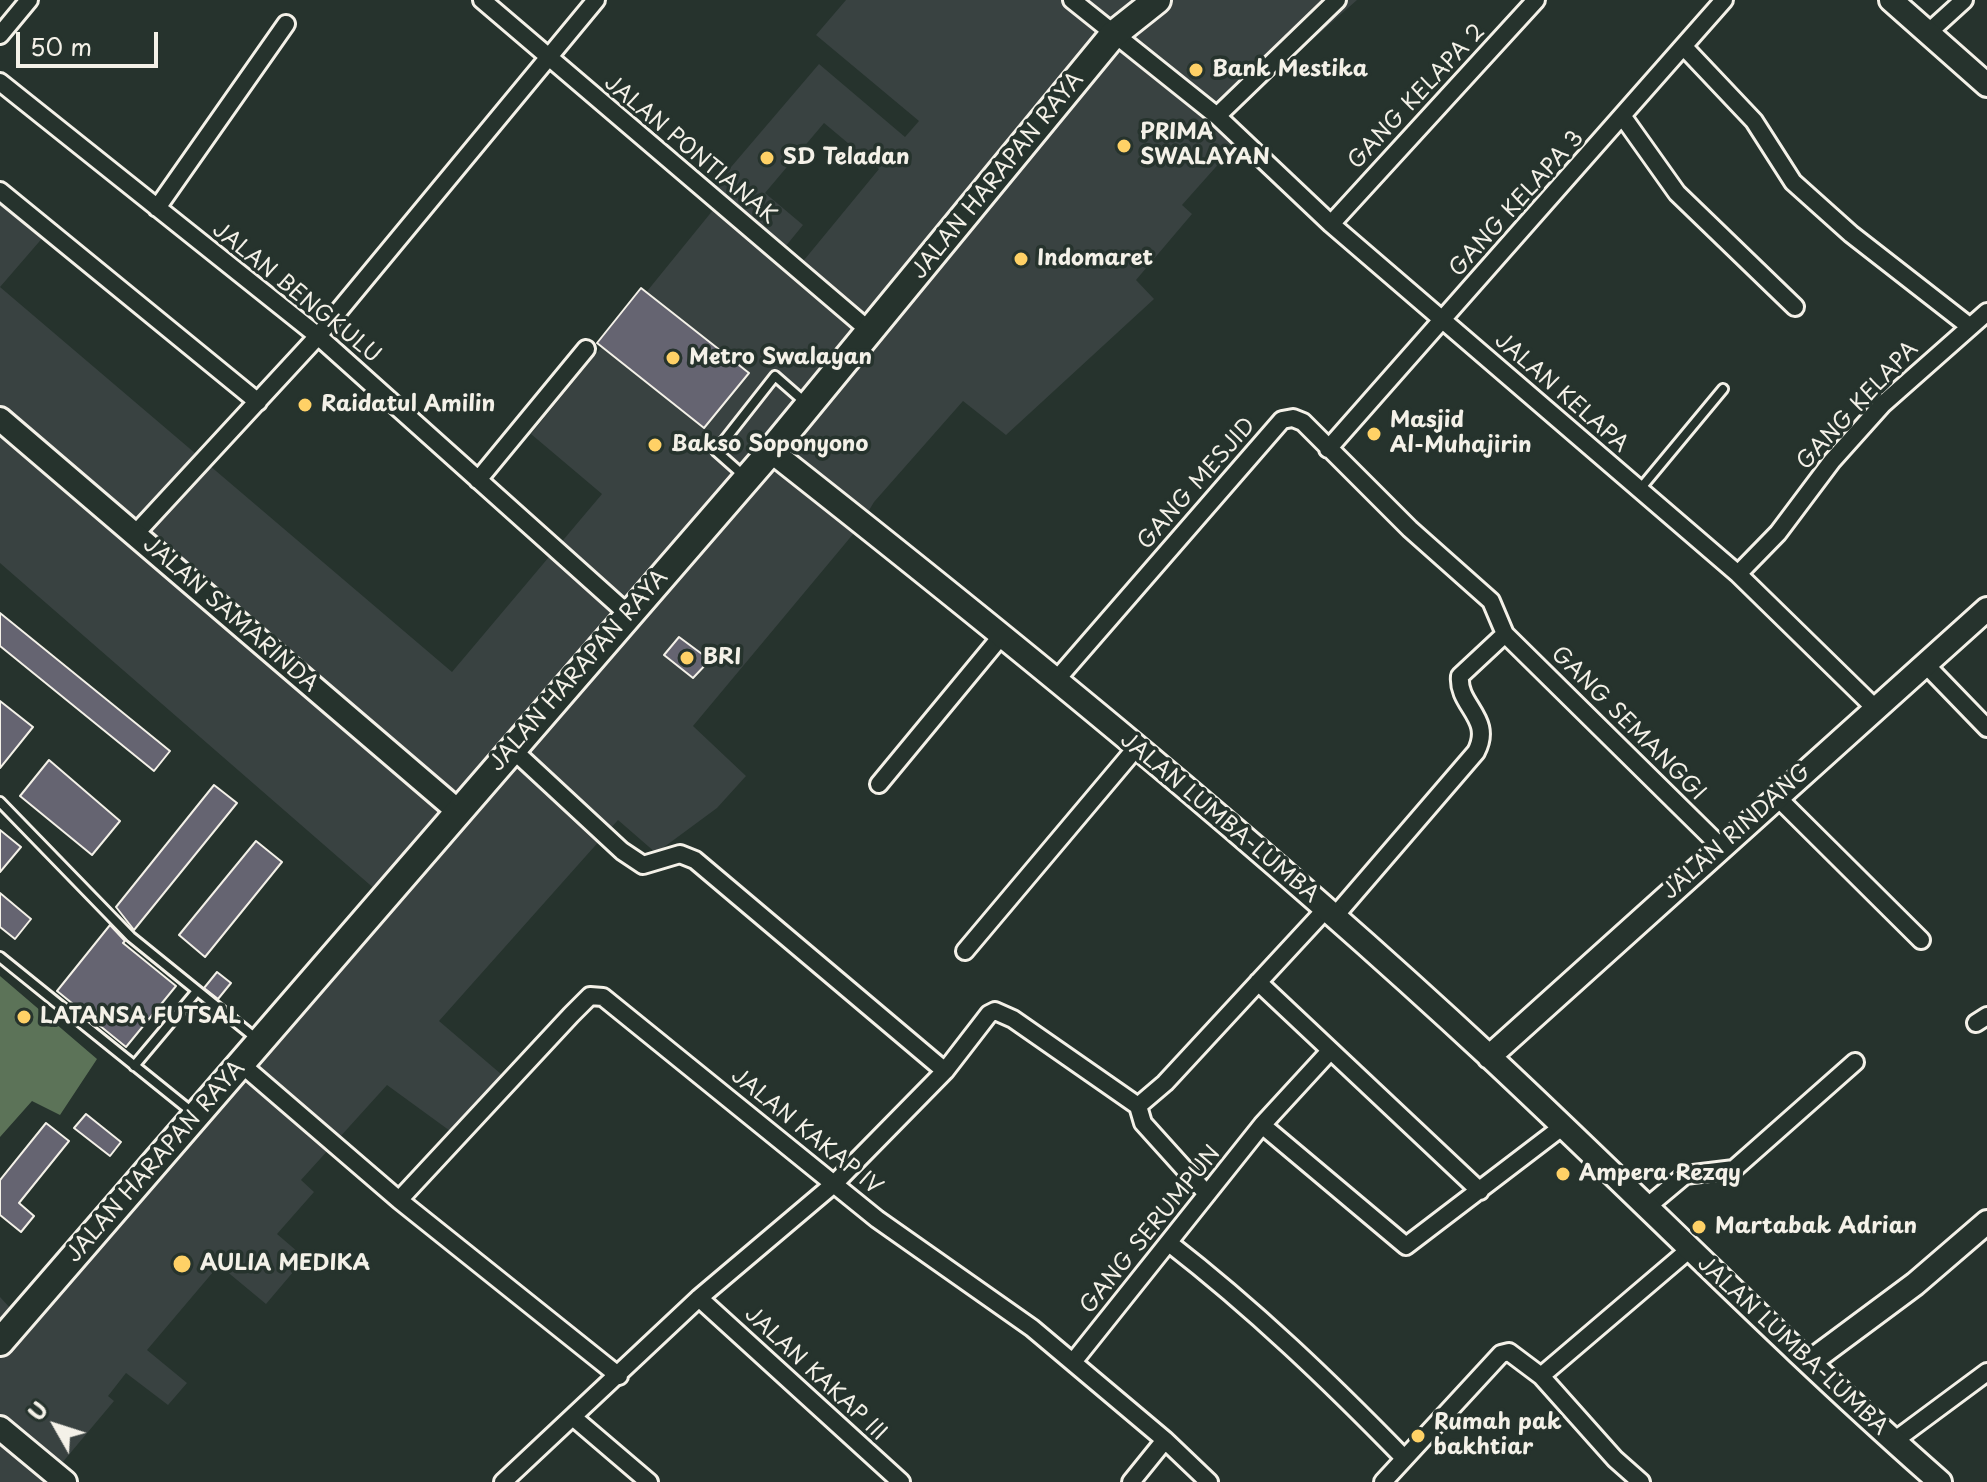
<!DOCTYPE html>
<html>
<head>
<meta charset="utf-8">
<style>
	body { margin:0 }
	#map { position:relative; width:1987px; height:1482px; overflow:hidden; background:#26332d; font-family:"Playpen Sans",sans-serif }
	canvas { display:block }
	.north { position:absolute; left:16px; top:1386px; width:80px; height:80px; -webkit-text-stroke:6px #26332d; paint-order:stroke; rotate:309deg; font-size:22px; font-weight:700; line-height:32px; text-align:center; color:#f4f1e8 }
	.north::after { content:''; display:block; margin:auto; width:28px; height:36px; background:#f4f1e8; clip-path:polygon(50% 0,100% 100%,50% 72%,0 100%) }
	.scale { position:absolute; left:16px; top:32px; width:142px; height:36px; box-sizing:border-box; border:4px solid #f4f1e8; border-top:0; padding-left:10px; font-size:24px; line-height:28px; white-space:nowrap; color:#f4f1e8; -webkit-text-stroke:6px #26332d; paint-order:stroke }
</style>
</head>
<body>
<div id="map">
<canvas width="1987" height="1482"></canvas>
<div class="north">U</div>
<div class="scale">50 m</div>
</div>
<script>
const ctx = document.querySelector('canvas').getContext('2d');
ctx.lineJoin = 'round';
function fillPath(path, color) { ctx.fillStyle = color; ctx.fill(path, 'evenodd'); }
function trace(path, color, width, dash) { ctx.strokeStyle = color; ctx.lineWidth = width; ctx.lineCap = dash ? 'butt' : 'round'; ctx.setLineDash(dash || []); ctx.stroke(path); }
function label(font, color, halo, rows, align = 'center') {
  ctx.font = font + ' "Playpen Sans",sans-serif'; ctx.lineWidth = 7; ctx.setLineDash([]); ctx.textBaseline = 'middle'; ctx.strokeStyle = halo; ctx.fillStyle = color; for (const [text, x, y, turn = 0] of rows) {
    ctx.save(); ctx.translate(x, y); ctx.rotate((+turn || 0) * Math.PI / 180); ctx.textAlign = isNaN(turn) ? turn : align; if (halo) ctx.strokeText(text, 0, 0); ctx.fillText(text, 0, 0); ctx.restore();
  }
}
fillPath(new Path2D(`
	M846 0H1357L1228 114 1247 132 1182 205 1192 214 1136 280 1154 299 1006 435 963 401 874 502 859 527 693 726 746 776 717 808 656 853 618 820 439 1021 508 1080 457 1136 387 1085 301 1180 314 1192 277 1234 305 1258 266 1304 219 1265 147 1350 187 1383 168 1405 126 1373 108 1396 114 1401 46 1482H0V1297L13 1311 377 891 0 563V287L452 672 602 494 531 434 722 199 800 265 879 169 824 123 765 193 803 225 785 247 714 187 819 64 905 137 919 121 816 35Z
	M0 197 45 235 0 287Z`), '#394241');
fillPath(new Path2D(`
	M0 976 97 1059 60 1115 32 1101 0 1137Z`), '#5c7358');
const building = new Path2D(`
	M641 288 749 373 704 428 597 343Z
	M0 613 170 751 154 771 0 646Z
	M679 637 710 660 693 678 664 655Z
	M0 701 33 727 0 768Z
	M49 760 120 821 92 855 20 796Z
	M214 785 237 803 134 930 116 907Z
	M0 830 21 847 0 872Z
	M256 841 282 862 205 957 179 935Z
	M0 893 31 919 15 939 0 927Z
	M110 925 125 941 123 943 176 986 126 1047 57 991Z
	M217 972 231 983 218 999 204 988Z
	M86 1114 121 1142 110 1156 74 1128Z
	M46 1123 69 1141 19 1203 34 1216 21 1232 0 1215V1180Z`);
fillPath(building, '#656471');
trace(building, '#f4f1e8', 2);
const lane = new Path2D(`
	M743 475 716 451 775 376 807 404
	M1640 489 1723 389
	M0 802 131 937 258 1040
	M0 957 192 1112
	M134 1066 197 991`);
const street = new Path2D(`
	M482 0 871 332
	M1072 0 1217 116 1331 224 1738 574 1874 707
	M1930 31 1964 0
	M0 35 29 0
	M1684 47 1754 121 1793 182 1851 234 1969 326
	M0 82 318 336 627 613
	M1217 116 1337 0
	M1623 117 1677 193 1795 307
	M0 191 258 402
	M157 208 286 24
	M1331 224 1536 0
	M1328 449 1724 0
	M478 480 586 349
	M136 533 318 336 596 0
	M1738 574 1778 533 1832 461 1883 404 1987 312
	M1926 665 1987 728
	M1057 679 1282 420 1293 418 1303 422 1410 529 1491 601 1505 634 1720 846
	M511 748 622 851 643 865 680 854 695 860 945 1071
	M879 784 1003 634
	M1778 798 1921 940
	M1334 917 1476 752C1494 718 1457 706 1460 676L1505 634
	M965 951 1136 748
	M1258 982 1480 1191
	M1976 1023 1987 1016
	M1330 1051 1262 1125 1406 1246 1562 1127
	M241 1064 399 1200 619 1376
	M1138 1106 1143 1123 1207 1194
	M399 1200 571 1015 590 996 603 997 877 1219 1032 1328 1165 1440 1209 1482
	M1648 1206 1685 1175 1734 1169 1855 1062
	M1169 1243C1254 1309 1329 1381 1404 1458
	M699 1298 901 1482
	M1073 1362 1262 1125
	M574 1418 649 1482
	M1894 1441 1987 1372
	M503 1482 699 1298 835 1183 945 1071 989 1014 995 1011 1013 1019 1138 1106 1165 1083 1326 909
	M1131 1482 1165 1440
	M1383 1482 1501 1354 1509 1352 1541 1376
	M1641 1482 1615 1459 1541 1376 1690 1249`);
const secondary = new Path2D(`
	M1891 0 1987 85
	M0 419 459 812
	M771 451C1017 645 1260 843 1490 1057 1641 1198 1785 1346 1940 1482
	M1489 1057 1987 609
	M1810 1362 1915 1284 1987 1222
	M0 1428 65 1482`);
const primary = new Path2D(`
	M0 1342 771 451 1113 35 1157 0`);
trace(lane, '#f4f1e8', 14);
trace(street, '#f4f1e8', 22);
trace(secondary, '#f4f1e8', 28);
trace(primary, '#f4f1e8', 32);
trace(lane, '#26332d', 8);
trace(street, '#26332d', 16);
trace(secondary, '#26332d', 22);
trace(primary, '#26332d', 26);
for (const [x, y, r, color] of [
	[1196,70,8,"#ffd166"],
	[1124,146,8,"#ffd166"],
	[767,158,8,"#ffd166"],
	[1021,259,8,"#ffd166"],
	[673,358,8,"#ffd166"],
	[305,405,8,"#ffd166"],
	[1374,434,8,"#ffd166"],
	[655,445,8,"#ffd166"],
	[687,658,8,"#ffd166"],
	[24,1017,8,"#ffd166"],
	[1563,1174,8,"#ffd166"],
	[1699,1227,8,"#ffd166"],
	[182,1264,10,"#ffd166"],
	[1418,1436,8,"#ffd166"]
]) { const dot = new Path2D(); dot.arc(x, y, r, 0, 2 * Math.PI); ctx.fillStyle = color; ctx.fill(dot); trace(dot, '#26332d', 3); }
label('bold 22px', '#f4f1e8', '#26332d', [
	["Bank Mestika",1212,70],
	["PRIMA",1140,133],
	["SWALAYAN",1140,158],
	["SD Teladan",783,158],
	["Indomaret",1037,259],
	["Metro Swalayan",689,358],
	["Raidatul Amilin",321,405],
	["Masjid",1390,421],
	["Al-Muhajirin",1390,446],
	["Bakso Soponyono",671,445],
	["BRI",703,658],
	["LATANSA FUTSAL",40,1017],
	["Ampera Rezqy",1579,1174],
	["Martabak Adrian",1715,1227],
	["AULIA MEDIKA",200,1264],
	["Rumah pak",1434,1423],
	["bakhtiar",1434,1448]
], 'left');
label('22px', '#f4f1e8', '#26332d', [
	["GANG KELAPA 2",1417,97,-47],
	["JALAN PONTIANAK",690,150,40],
	["JALAN HARAPAN RAYA",998,176,-51],
	["GANG KELAPA 3",1517,204,-48],
	["JALAN BENGKULU",296,293,39],
	["JALAN KELAPA",1561,393,41],
	["GANG KELAPA",1858,406,-47],
	["GANG MESJID",1197,484,-49],
	["JALAN SAMARINDA",230,615,41],
	["JALAN HARAPAN RAYA",579,671,-49],
	["GANG SEMANGGI",1628,724,45],
	["JALAN LUMBA-LUMBA",1219,818,40],
	["JALAN RINDANG",1737,832,-42],
	["JALAN KAKAP IV",806,1132,39],
	["JALAN HARAPAN RAYA",156,1162,-49],
	["GANG SERUMPUN",1151,1230,-51],
	["JALAN LUMBA-LUMBA",1792,1346,43],
	["JALAN KAKAP III",815,1374,43]
]);
</script>
</body>
</html>
